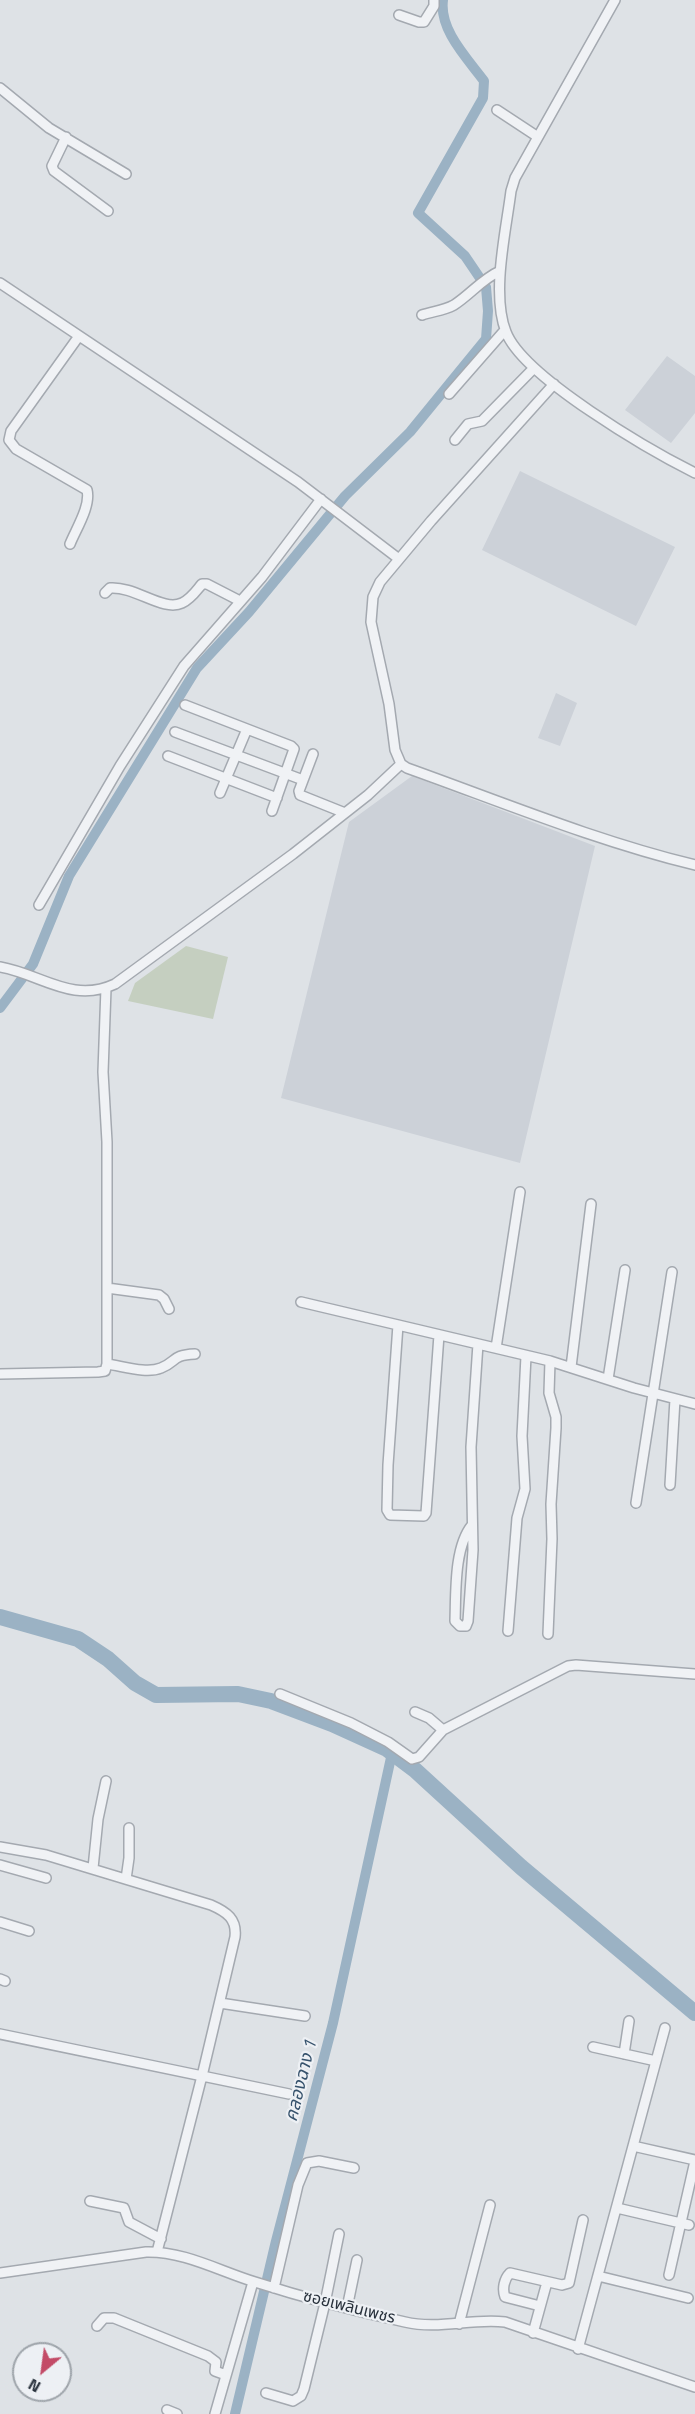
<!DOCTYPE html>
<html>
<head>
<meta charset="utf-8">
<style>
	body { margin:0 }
	#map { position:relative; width:695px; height:2414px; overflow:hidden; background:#dee2e6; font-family:"Titillium Web",sans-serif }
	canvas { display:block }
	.north { position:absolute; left:12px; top:2342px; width:60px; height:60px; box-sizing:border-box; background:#edf0f4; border:2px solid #9ea4aa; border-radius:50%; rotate:209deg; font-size:16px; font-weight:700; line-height:24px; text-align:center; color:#28313c }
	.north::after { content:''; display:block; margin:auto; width:21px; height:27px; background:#c34b67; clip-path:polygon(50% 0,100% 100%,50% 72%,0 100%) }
</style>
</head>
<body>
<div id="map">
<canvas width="695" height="2414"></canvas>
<div class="north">N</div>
</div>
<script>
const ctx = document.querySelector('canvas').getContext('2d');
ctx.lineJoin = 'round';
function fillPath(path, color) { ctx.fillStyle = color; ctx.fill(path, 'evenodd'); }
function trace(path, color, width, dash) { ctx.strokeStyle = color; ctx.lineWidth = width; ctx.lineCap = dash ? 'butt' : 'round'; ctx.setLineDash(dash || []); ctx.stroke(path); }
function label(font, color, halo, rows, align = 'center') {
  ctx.font = font + ' "Titillium Web","Noto Sans Thai",sans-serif'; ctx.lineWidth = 4.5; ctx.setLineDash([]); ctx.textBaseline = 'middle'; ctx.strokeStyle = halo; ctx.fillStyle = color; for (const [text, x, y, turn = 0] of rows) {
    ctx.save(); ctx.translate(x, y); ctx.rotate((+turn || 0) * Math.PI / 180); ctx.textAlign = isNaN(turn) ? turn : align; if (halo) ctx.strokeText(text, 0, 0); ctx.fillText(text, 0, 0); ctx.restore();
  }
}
fillPath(new Path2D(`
	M667 356 695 376V413L671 443 625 410Z
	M520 471 675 547 636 626 482 550Z
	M556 693 577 703 560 746 538 738Z
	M412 776 595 846 520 1163 281 1098 349 822Z`), '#ccd1d8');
fillPath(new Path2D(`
	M186 946 228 957 213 1019 128 1001 135 983Z`), '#c5cfc0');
trace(new Path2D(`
	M0 1008 33 964 69 876 197 668 249 612 345 496 410 432 486 339 488 311 486 287 465 256 418 213 483 98 484 81C467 58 439 30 443 0
	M235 2414 276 2241 333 2023 392 1753`), '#9bb2c4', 10);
trace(new Path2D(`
	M0 1617 78 1639 108 1659 135 1683 156 1695 238 1694 271 1701 332 1724 387 1749 415 1770 521 1867 695 2013`), '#9bb2c4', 16);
const minor = new Path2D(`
	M615 0 515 178 511 191C506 231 491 294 506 332 523 377 651 451 695 473
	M399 15 419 22H424L434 6V0
	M0 88 49 128 126 174
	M497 110 538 137
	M66 137 52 166 54 171 108 211
	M0 283 298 482 399 559
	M422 315C433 311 443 311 454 305 471 294 482 279 500 271
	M554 384 431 521 380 582 373 597 371 622 389 704 395 750 401 764 407 768C502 802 596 841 695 865
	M449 394 505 330
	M455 440 468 424 482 421 534 368
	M70 544C76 529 91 506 87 490L16 449 9 440 11 431 79 336
	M105 593 110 588C135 586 163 612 182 603 191 599 196 591 202 584H207L240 601
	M185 705 247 729
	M175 732 303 780
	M313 754 299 791 300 795 345 813
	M168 756 277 798
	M220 793 247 729 291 746 294 749 272 811
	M39 905 120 766 184 666 262 577 321 499
	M0 967C41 974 72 1004 115 984L293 854 368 795 401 764
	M107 1288 159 1295 164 1299 169 1309
	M301 1302 550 1361 634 1388 695 1404
	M398 1325 388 1465 387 1510 390 1515 424 1516 426 1513 439 1335
	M496 1348 520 1192
	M107 1364C123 1366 146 1374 161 1368 177 1362 171 1355 195 1354
	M571 1367 591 1204
	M0 1374 98 1372 105 1371 107 1364V1142L103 1072 106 988
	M608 1379 625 1270
	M670 1485 675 1399
	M636 1503 672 1272
	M472 1525C454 1547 456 1592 455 1621L460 1626H466L468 1621 473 1550 471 1447 478 1344
	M508 1631 517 1518 525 1489 522 1436 526 1356
	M548 1634 552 1539 551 1504 556 1428V1417L549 1393 550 1361
	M280 1694 351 1723 388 1742 412 1759 419 1757 443 1730
	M415 1712 429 1718 443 1730 568 1666 576 1665 695 1674
	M0 1847 46 1855 211 1905C227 1912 237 1919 235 1937L202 2076 157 2252
	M0 1865 46 1878
	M93 1868 98 1819 106 1781
	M126 1879 129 1858V1828
	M0 1922 29 1931
	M0 1979 5 1981
	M220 2003 305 2016
	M0 2034 289 2094
	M593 2047 656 2061
	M624 2054 629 2021
	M633 2146 695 2160
	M90 2201 124 2208 129 2222 161 2239
	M617 2208 689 2225
	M0 2273 146 2252C184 2251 219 2271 255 2282 305 2298 355 2311 405 2322 439 2330 471 2318 505 2322L695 2387
	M669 2275 695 2161
	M598 2276 688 2298
	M274 2288 298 2185 307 2163 319 2161 354 2168
	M540 2306 505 2297C502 2289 504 2279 510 2273L562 2285 569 2283 583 2220
	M347 2308 357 2260
	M459 2324 490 2205
	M97 2326 104 2318H114L208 2356 216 2362 215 2371 226 2375
	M533 2333 547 2282
	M578 2349 665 2028
	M266 2393 293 2401 301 2396 304 2389 325 2303 339 2234
	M167 2410 177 2414
	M215 2414 253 2282`);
trace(minor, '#a4a9b0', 12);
trace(minor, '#f0f2f5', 9);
label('16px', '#28313c', '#edf0f4', [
	["ซอยเพลินเพชร",349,2308,14]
]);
label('italic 18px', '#36526c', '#edf0f4', [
	["คลองฉาง 1",302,2081,-76]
]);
</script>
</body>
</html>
